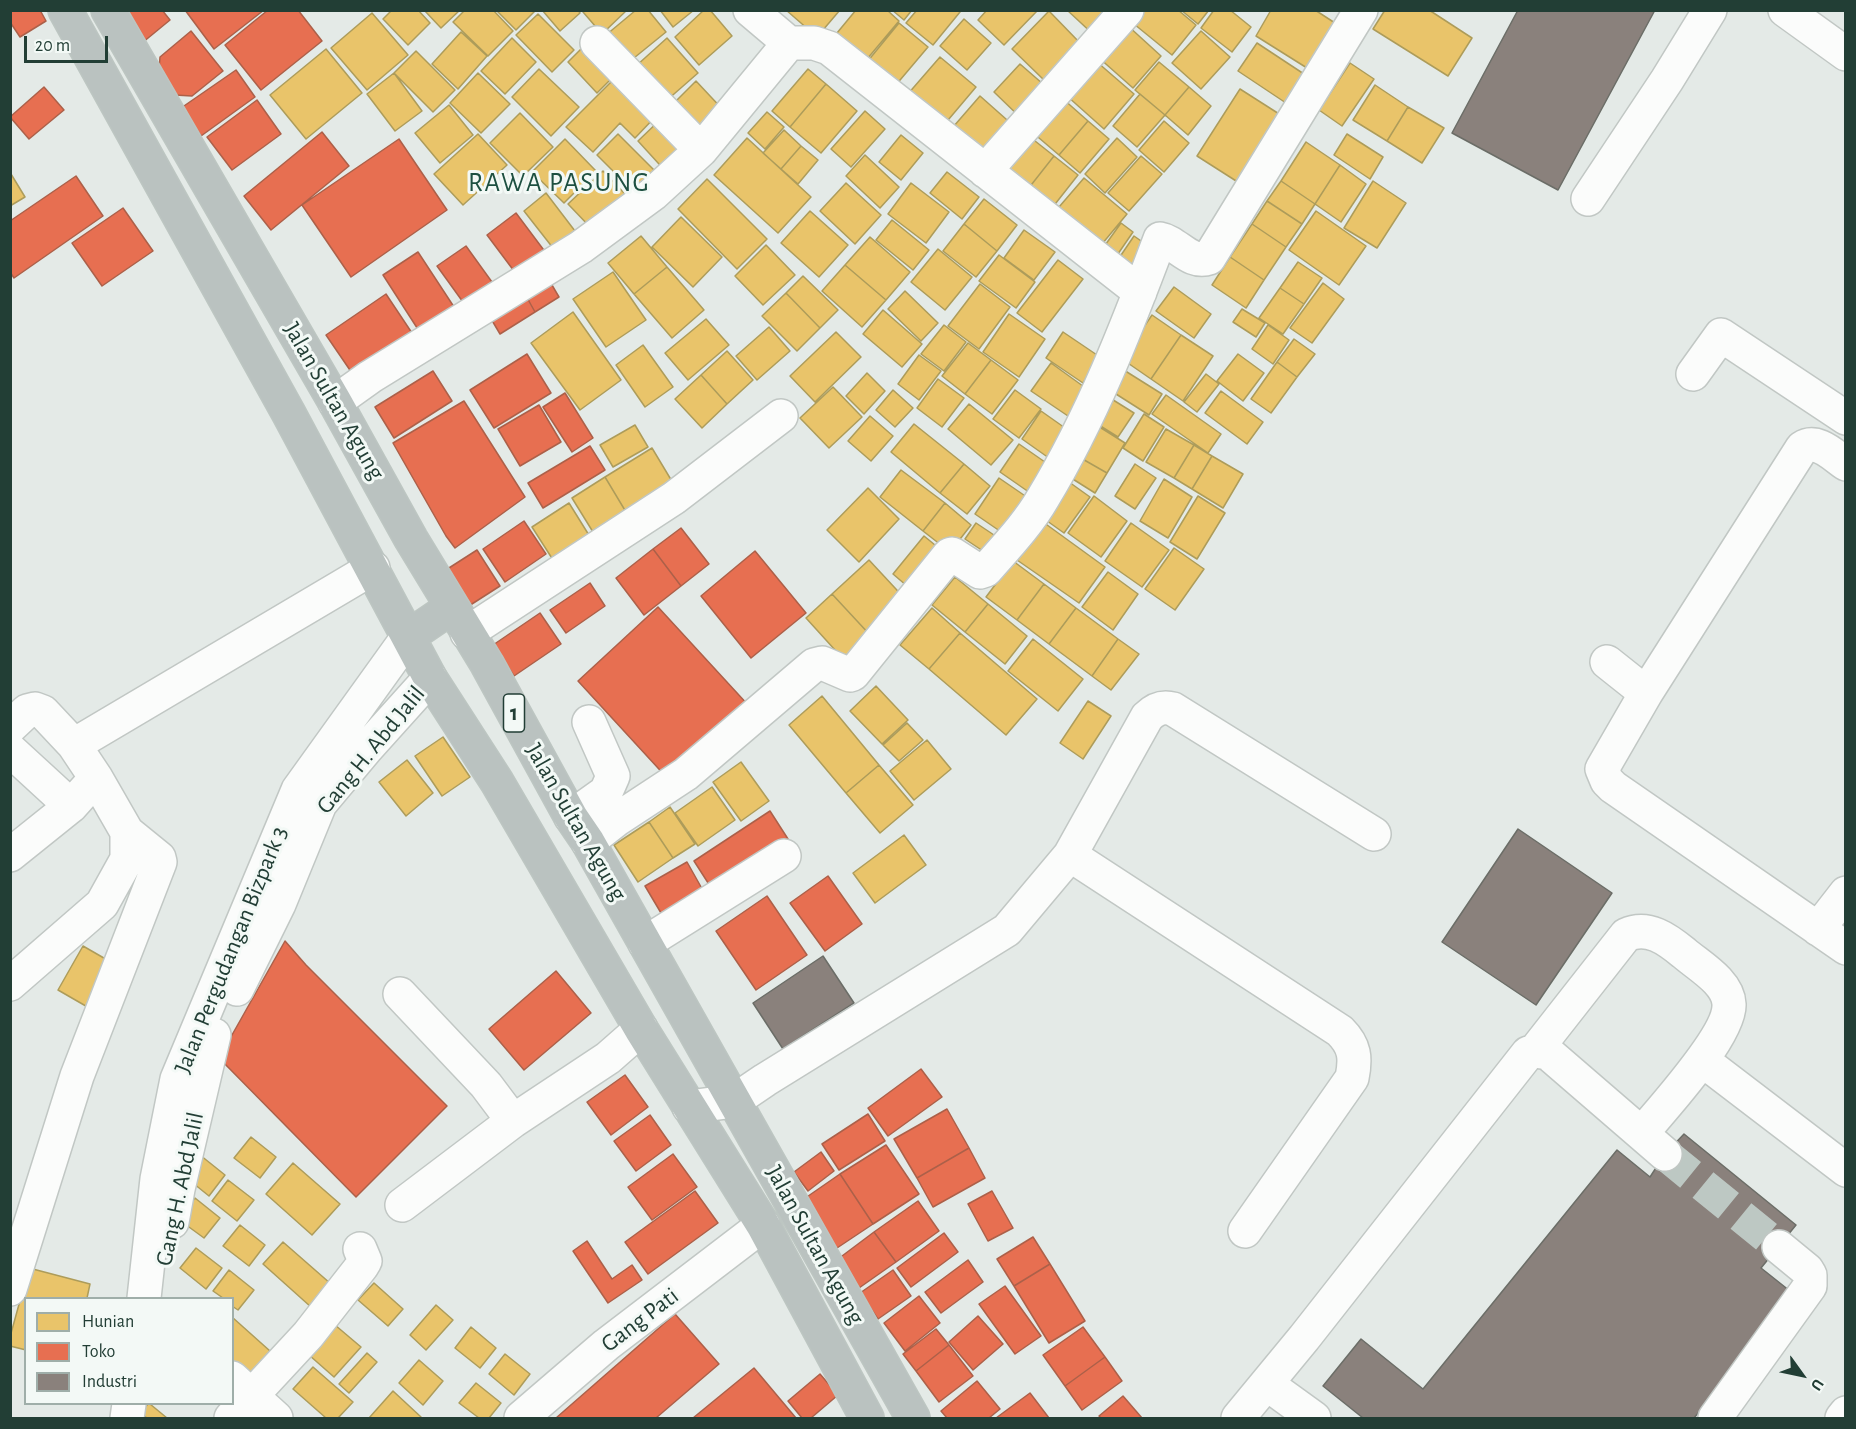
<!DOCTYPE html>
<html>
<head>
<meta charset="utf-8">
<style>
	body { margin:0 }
	#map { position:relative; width:1856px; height:1429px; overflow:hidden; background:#e4eae7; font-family:"Alegreya Sans",sans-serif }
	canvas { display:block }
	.frame { position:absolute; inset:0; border:12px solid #223e35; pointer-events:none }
	.legend { position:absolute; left:24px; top:1297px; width:210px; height:108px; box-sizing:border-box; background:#f3f9f6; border:2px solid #9faea9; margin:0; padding:8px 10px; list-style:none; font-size:18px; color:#223e35 }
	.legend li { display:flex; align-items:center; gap:12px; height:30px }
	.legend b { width:30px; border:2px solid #9faea9 }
	.north { position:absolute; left:1772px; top:1345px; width:60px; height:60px; -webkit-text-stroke:4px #f3f9f6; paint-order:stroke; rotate:123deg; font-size:16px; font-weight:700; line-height:24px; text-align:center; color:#223e35 }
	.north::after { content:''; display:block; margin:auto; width:21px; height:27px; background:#223e35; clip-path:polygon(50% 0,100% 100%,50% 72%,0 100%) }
	.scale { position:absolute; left:24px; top:36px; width:84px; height:27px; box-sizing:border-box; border:3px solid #223e35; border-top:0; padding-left:8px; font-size:18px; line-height:21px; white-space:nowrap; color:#223e35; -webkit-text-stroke:4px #f3f9f6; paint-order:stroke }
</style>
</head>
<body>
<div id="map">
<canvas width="1856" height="1429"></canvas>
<div class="frame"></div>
<ul class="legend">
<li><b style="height:16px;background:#e9c46a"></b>Hunian</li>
<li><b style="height:16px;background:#e76f51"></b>Toko</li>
<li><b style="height:16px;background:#8a817c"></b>Industri</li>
</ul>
<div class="north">U</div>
<div class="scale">20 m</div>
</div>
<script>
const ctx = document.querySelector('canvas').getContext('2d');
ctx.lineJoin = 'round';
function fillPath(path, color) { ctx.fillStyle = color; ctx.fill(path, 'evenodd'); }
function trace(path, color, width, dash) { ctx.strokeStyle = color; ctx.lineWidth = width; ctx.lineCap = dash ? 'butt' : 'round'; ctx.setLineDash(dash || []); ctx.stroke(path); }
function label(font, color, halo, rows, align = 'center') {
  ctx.font = font + ' "Alegreya Sans",sans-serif'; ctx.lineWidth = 6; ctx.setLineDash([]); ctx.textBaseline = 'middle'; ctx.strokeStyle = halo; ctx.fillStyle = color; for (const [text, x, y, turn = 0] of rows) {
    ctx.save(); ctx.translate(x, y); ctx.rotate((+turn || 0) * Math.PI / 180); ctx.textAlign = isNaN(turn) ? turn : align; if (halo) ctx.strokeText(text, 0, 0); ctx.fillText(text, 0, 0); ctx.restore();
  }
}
const homes = new Path2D(`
	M392 10H418L430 23 408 45 383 19Z
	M424 10H460L441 28Z
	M465 10H493L513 31 488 56 453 22Z
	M496 10H536L516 30Z
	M542 10H578L580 13 560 31Z
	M586 10H627L602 34 583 12Z
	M636 10H648L666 32 629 62 606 35Z
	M660 10H694L673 27Z
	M704 10H710L732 36 699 65 675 37Z
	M786 10H840L817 37Z
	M856 10H887L899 21 862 65 832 39Z
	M892 10H912L904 20Z
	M917 10H959L960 12 933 45 906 23Z
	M987 10H1038L1004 45 978 20Z
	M1067 10H1119L1095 36Z
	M1144 10H1178L1196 25 1172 55 1134 24Z
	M1181 10H1209L1198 24Z
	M1214 10H1230L1251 27 1232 52 1201 28Z
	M1271 10H1315L1335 23 1307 68 1256 36Z
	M1385 10H1429L1472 38 1448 76 1373 29Z
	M1049 11 1081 44 1045 81 1012 49Z
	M372 13 408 55 367 90 331 48Z
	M538 14 574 50 552 72 516 35Z
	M964 19 991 43 967 70 940 46Z
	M899 23 928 47 895 86 867 62Z
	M1127 25 1161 56 1133 88 1098 57Z
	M1201 31 1230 57 1201 89 1172 63Z
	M461 32 487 56 458 89 432 64Z
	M512 38 536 62 505 94 481 71Z
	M667 38 698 73 666 101 636 66Z
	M588 42 618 72 597 93 568 62Z
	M1257 43 1307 76 1289 105 1238 71Z
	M326 49 362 93 306 139 270 95Z
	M416 51 455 90 433 112 394 73Z
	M940 57 976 87 943 126 907 95Z
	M1097 62 1134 94 1104 129 1067 96Z
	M1159 62 1189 87 1165 115 1135 90Z
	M1350 63 1374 79 1342 126 1319 110Z
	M1020 64 1051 91 1024 121 994 92Z
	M539 69 579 107 551 136 512 97Z
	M808 69 826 84 790 127 772 111Z
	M394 73 422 111 395 131 367 94Z
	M478 73 510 104 481 133 450 103Z
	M617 76 657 115 635 138 620 123 593 152 566 127Z
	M696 81 726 113 700 138 671 106Z
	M826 84 857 111 821 153 790 127Z
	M1375 85 1408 107 1387 141 1353 120Z
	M1189 87 1211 106 1188 135 1165 115Z
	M1240 89 1287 119 1244 186 1197 156Z
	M1140 94 1165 115 1137 147 1113 126Z
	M980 96 1015 127 981 164 947 134Z
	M1062 98 1088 121 1059 155 1032 132Z
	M449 105 473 135 440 163 415 133Z
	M1408 107 1444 128 1422 163 1387 141Z
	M865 111 885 129 851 167 831 149Z
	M767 112 784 127 765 149 748 133Z
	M520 113 553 147 523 176 490 143Z
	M664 116 695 151 669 175 638 141Z
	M1088 121 1109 139 1080 173 1059 155Z
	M1164 121 1189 143 1164 172 1139 150Z
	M784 130 801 146 781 169 763 153Z
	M478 134 507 165 463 205 434 174Z
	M618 134 659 175 638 196 597 155Z
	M1347 134 1383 157 1370 179 1334 155Z
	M901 135 923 153 901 180 879 162Z
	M1030 137 1054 156 1028 189 1004 170Z
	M747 138 811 197 778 233 714 175Z
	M1117 138 1137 157 1105 193 1085 174Z
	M565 139 596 171 564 203 532 172Z
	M1306 142 1340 165 1315 204 1281 181Z
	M801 146 818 160 798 184 781 169Z
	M865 155 899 187 880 208 846 176Z
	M1054 156 1078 175 1052 208 1028 189Z
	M1141 156 1162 174 1129 211 1108 193Z
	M1340 165 1366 184 1341 222 1315 204Z
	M603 171 626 195 591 228 568 204Z
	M947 172 979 197 962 219 930 193Z
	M11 174 25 197 10 206V175Z
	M1084 178 1127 214 1097 250 1053 214Z
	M707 179 767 239 737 269 678 209Z
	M1281 181 1315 204 1302 224 1267 201Z
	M1373 181 1406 203 1377 248 1344 228Z
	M846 183 881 215 855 244 820 211Z
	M911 183 949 212 926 243 888 214Z
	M546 193 575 231 553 248 524 211Z
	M984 199 1017 225 997 251 964 224Z
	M1267 201 1302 224 1286 247 1252 224Z
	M810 211 848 245 819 277 781 243Z
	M1316 211 1366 246 1339 285 1289 250Z
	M681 217 722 257 693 287 652 247Z
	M892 220 929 250 913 270 876 240Z
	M1121 223 1133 232 1111 264 1098 255Z
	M964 224 997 251 976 277 943 251Z
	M1252 224 1286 247 1264 280 1230 257Z
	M1024 230 1055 252 1034 280 1004 258Z
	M641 236 667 267 634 294 608 263Z
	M1134 236 1154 250 1133 281 1113 267Z
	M870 237 910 272 886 300 845 265Z
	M766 245 795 275 763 305 735 276Z
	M938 249 972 277 945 310 911 282Z
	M999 255 1035 282 1016 308 979 281Z
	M1230 257 1264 280 1246 308 1212 285Z
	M1058 260 1083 279 1042 332 1017 313Z
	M1298 262 1322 278 1304 304 1280 288Z
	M845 265 886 300 862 327 822 291Z
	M667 267 704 310 672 338 634 294Z
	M613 272 646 320 606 347 573 299Z
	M803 276 838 310 820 328 786 293Z
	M1323 283 1344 299 1312 343 1290 328Z
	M980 284 1010 307 979 349 948 326Z
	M1174 287 1211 314 1194 338 1156 311Z
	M1280 288 1304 304 1283 334 1259 318Z
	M905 291 938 323 921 341 888 309Z
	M786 293 820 328 797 351 762 316Z
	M1242 309 1265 323 1256 337 1233 322Z
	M883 310 922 344 902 367 863 334Z
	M573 312 621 380 580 410 531 343Z
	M1009 314 1045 339 1019 377 983 352Z
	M1152 315 1181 335 1151 379 1122 359Z
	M706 319 729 345 688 380 665 353Z
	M944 325 966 342 944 371 921 354Z
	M1268 325 1289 340 1273 364 1252 349Z
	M769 327 790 351 757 380 736 356Z
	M836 332 861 357 815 402 790 376Z
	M1063 332 1100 357 1083 383 1046 358Z
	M1181 335 1213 356 1183 401 1151 379Z
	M1294 339 1315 354 1297 377 1277 362Z
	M968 343 991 360 965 394 942 376Z
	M643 345 673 387 645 407 616 365Z
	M727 351 753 380 727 404 701 375Z
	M1238 354 1264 373 1243 401 1217 381Z
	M919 355 941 371 919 400 898 384Z
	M991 360 1018 380 992 414 965 394Z
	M1277 362 1297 377 1271 413 1251 399Z
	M1051 363 1087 389 1068 416 1031 391Z
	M1119 367 1162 394 1149 415 1105 387Z
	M867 373 885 391 864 414 846 396Z
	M1206 374 1219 384 1197 412 1184 402Z
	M701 375 727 404 702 428 675 399Z
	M938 379 964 398 942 427 917 408Z
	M833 387 862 417 829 448 800 418Z
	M893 390 913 408 895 427 876 410Z
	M1015 390 1041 409 1019 438 993 419Z
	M1221 391 1263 422 1247 444 1205 413Z
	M1166 395 1221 434 1208 453 1152 414Z
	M1110 398 1134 413 1118 437 1094 422Z
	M969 404 1013 440 991 465 948 429Z
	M1041 411 1075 435 1056 463 1022 439Z
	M1144 414 1164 427 1143 461 1123 448Z
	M870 416 893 436 871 461 848 441Z
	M914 424 964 464 940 493 891 452Z
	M635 425 648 447 613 467 600 445Z
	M1098 426 1125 443 1107 473 1079 457Z
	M1166 429 1194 445 1174 478 1146 462Z
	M1019 444 1055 469 1036 497 1000 472Z
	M1194 445 1212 456 1192 489 1174 478Z
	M652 448 673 483 626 512 605 477Z
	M1212 456 1243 474 1223 508 1192 489Z
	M1079 457 1107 473 1095 493 1068 476Z
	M964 464 990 486 967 514 940 493Z
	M1135 464 1156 478 1135 509 1115 496Z
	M901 470 945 503 923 531 880 497Z
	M605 477 626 512 593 532 572 498Z
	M999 478 1034 502 1010 538 975 514Z
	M1164 479 1192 497 1168 538 1140 521Z
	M1069 482 1090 497 1064 533 1043 518Z
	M868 488 899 519 859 562 827 530Z
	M1094 496 1127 521 1101 557 1068 533Z
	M1198 496 1225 513 1197 559 1170 542Z
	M569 503 592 540 555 563 532 527Z
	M945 503 971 525 950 552 923 531Z
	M1043 522 1105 567 1079 603 1017 560Z
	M976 523 1003 541 992 557 965 539Z
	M1131 523 1169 550 1142 587 1105 561Z
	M924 536 946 554 914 592 893 574Z
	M1174 548 1204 569 1175 610 1145 589Z
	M869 560 908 602 871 636 832 594Z
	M1013 561 1044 584 1017 620 986 597Z
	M1108 572 1138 594 1113 630 1082 607Z
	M955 577 988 604 965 632 932 605Z
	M1044 584 1076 608 1049 644 1017 620Z
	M832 594 871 636 845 661 806 618Z
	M988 604 1027 636 1005 664 965 632Z
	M932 608 960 633 929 669 900 645Z
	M1076 608 1118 639 1092 676 1049 644Z
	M960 633 1037 699 1006 735 929 669Z
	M1033 639 1083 679 1058 711 1008 671Z
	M1118 639 1139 654 1111 690 1092 676Z
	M876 686 908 720 882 744 850 711Z
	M822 696 879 765 846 793 789 725Z
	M1088 701 1111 716 1083 759 1060 743Z
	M907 723 923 740 899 761 883 745Z
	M443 737 470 777 442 796 415 756Z
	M927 740 951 769 914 800 890 771Z
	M407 760 433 793 406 816 379 782Z
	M741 762 769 801 741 821 713 782Z
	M879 765 913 805 880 833 846 793Z
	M712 787 735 820 698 846 675 813Z
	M670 807 695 844 673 858 649 822Z
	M649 822 673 858 638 882 614 845Z
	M904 835 926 865 875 903 853 873Z
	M83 946 116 965 91 1009 58 990Z
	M251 1137 276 1157 260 1178 234 1158Z
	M200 1155 225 1175 209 1196 183 1175Z
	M293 1163 340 1204 312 1235 266 1194Z
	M228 1180 254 1200 237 1221 212 1201Z
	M195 1198 220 1218 204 1238 178 1219Z
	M240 1225 265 1245 249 1266 223 1246Z
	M283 1242 331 1284 311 1307 263 1264Z
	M196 1248 222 1268 206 1289 180 1268Z
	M29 1268 90 1284 87 1298H26V1350L10 1346V1337Z
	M229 1270 254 1290 238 1310 232 1306V1298H223L213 1291Z
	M374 1283 403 1309 388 1326 358 1300Z
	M436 1305 453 1320 426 1350 410 1335Z
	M232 1317 270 1351 246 1379 232 1368Z
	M335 1325 361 1347 334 1377 309 1355Z
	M471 1327 496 1348 480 1368 455 1348Z
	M367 1353 377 1362 349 1393 339 1384Z
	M505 1354 530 1374 514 1395 489 1374Z
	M419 1360 443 1381 423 1405 399 1383Z
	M313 1367 353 1402 338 1418H326L293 1389Z
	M476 1383 501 1403 489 1418H479L459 1403Z
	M393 1391 421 1417 420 1418H369Z
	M148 1404H150L167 1418H147L140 1413Z`);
fillPath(homes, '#e9c46a');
trace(homes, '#ad9c5a', 1.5);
const shops = new Path2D(`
	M10 10H40L46 21 20 37 10 22Z
	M116 10H162L170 20 142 43Z
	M185 10H264L214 49Z
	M268 10H298L322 41 261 90 225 45Z
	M191 31 223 71 192 96 157 94 160 57Z
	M236 70 255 97 201 136 181 108Z
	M44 87 64 110 29 139 10 117Z
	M257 100 281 134 232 170 207 137Z
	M322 132 349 166 271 230 244 196Z
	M399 139 447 210 351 277 302 205Z
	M76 176 103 216 14 278 10 272V221Z
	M123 208 153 251 102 286 72 243Z
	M516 213 549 257 520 279 487 235Z
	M466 246 497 289 468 309 437 266Z
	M418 252 456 310 421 334 383 275Z
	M549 280 559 297 535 312 525 294Z
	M386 294 414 336 354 376 326 335Z
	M525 294 535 312 500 334 490 317Z
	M527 354 551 393 494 428 470 390Z
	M433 371 452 401 394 438 375 407Z
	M565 393 593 438 572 452 543 407Z
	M464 401 525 497 455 548 446 536 393 443Z
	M539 405 561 442 520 466 498 429Z
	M590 446 605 470 543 508 528 483Z
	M524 521 546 554 505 582 483 549Z
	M681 528 709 564 681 586 653 549Z
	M653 549 681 586 644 615 616 578Z
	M477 550 500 586 461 611 438 575Z
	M755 551 806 613 751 658 701 596Z
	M590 583 605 606 566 633 550 610Z
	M658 607 749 706 669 780 578 681Z
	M540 613 561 644 514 676 493 645Z
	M770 811 788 839 712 889 694 861Z
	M687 862 705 894 664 918 645 886Z
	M828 876 862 924 825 951 790 903Z
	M767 896 807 955 756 990 716 931Z
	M285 941 306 965 447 1106 356 1197 219 1058Z
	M556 971 591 1013 524 1070 489 1029Z
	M921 1069 942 1097 888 1136 868 1108Z
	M625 1075 648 1107 611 1135 587 1102Z
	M947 1109 969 1148 917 1178 894 1139Z
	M868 1114 885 1141 839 1170 822 1144Z
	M650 1115 671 1145 636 1171 614 1141Z
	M886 1145 919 1194 873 1224 840 1174Z
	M969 1148 985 1178 933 1207 917 1178Z
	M821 1152 834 1171 808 1191 794 1172Z
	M673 1154 697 1187 652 1220 628 1187Z
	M840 1174 873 1224 834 1250 801 1201Z
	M695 1191 718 1223 648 1274 625 1242Z
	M992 1191 1013 1228 988 1241 968 1204Z
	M918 1201 939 1231 896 1262 874 1232Z
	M874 1232 896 1262 859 1288 838 1259Z
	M944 1233 958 1252 911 1287 897 1268Z
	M1033 1237 1050 1264 1014 1286 997 1259Z
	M587 1241 612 1279 632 1265 642 1280 608 1303 573 1251Z
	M968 1260 983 1282 941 1313 925 1292Z
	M1050 1264 1085 1321 1049 1343 1014 1286Z
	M893 1270 911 1296 878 1319 860 1293Z
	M1005 1286 1041 1336 1015 1354 979 1304Z
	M919 1296 940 1323 905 1351 884 1323Z
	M675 1314 719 1364 656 1418H556Z
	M978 1316 1003 1344 973 1370 949 1342Z
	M1083 1327 1105 1357 1065 1386 1043 1355Z
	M936 1329 949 1345 916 1371 903 1354Z
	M949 1345 973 1376 939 1402 916 1371Z
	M1105 1357 1122 1381 1082 1410 1065 1386Z
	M754 1368 796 1418H693Z
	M820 1374 838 1395 811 1418H802L788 1401Z
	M977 1381 1000 1409 989 1418H947L941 1411Z
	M1030 1393 1049 1418H996Z
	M1123 1396 1142 1418H1101L1099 1416Z`);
fillPath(shops, '#e76f51');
trace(shops, '#ac6049', 1.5);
const industry = new Path2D(`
	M1518 10H1655L1558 190 1452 133Z
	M1518 829 1612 893 1536 1005 1442 942Z
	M823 956 854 1003 783 1049 753 1003Z
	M1684 1134 1796 1225 1761 1268 1795 1295 1694 1418H1363L1323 1386 1361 1339 1423 1389 1617 1150 1650 1177 1665 1154Z`);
fillPath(industry, '#8a817c');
trace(industry, '#6b6d67', 1.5);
trace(new Path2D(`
	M1665 1154 1779 1247`), '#bdc8c3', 33, [33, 16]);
const minor = new Path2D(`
	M750 10 789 43
	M1785 10 1846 54
	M597 43 701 150
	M985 171 1127 10
	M1588 199 1667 80 1710 10
	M1693 374 1721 335 1846 418
	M335 402 370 377 581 247 653 194 701 150 789 43H814L829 48 1140 292
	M1846 464C1833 455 1817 438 1802 448L1646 693 1602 769 1607 781 1613 787 1846 948
	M467 633 674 498 781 416
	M1607 662 1646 693
	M10 727 27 711 35 709 43 712 74 745 96 778 127 832 159 858 160 862 77 1076 10 1289
	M74 745 373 568
	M10 750 71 806
	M571 817 606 792 613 776 589 722
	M588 842 616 820 686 774 814 665 822 663 850 675 853 674 949 555 952 554 980 572 986 570C1006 547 1028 524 1043 498 1092 417 1127 327 1160 239 1177 242 1190 265 1209 258L1361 10
	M10 855 71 806 96 778
	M1070 855 1340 1031C1355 1046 1356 1058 1352 1078L1245 1231
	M1818 929 1846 893
	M645 943 784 856
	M10 984 102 904 127 859V832
	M237 989 279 904 320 804 367 748 430 678
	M400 994 486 1085 513 1121
	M1535 1051 1626 935C1648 925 1667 939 1684 953 1699 966 1728 982 1729 1004 1731 1034 1663 1108 1642 1133
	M1702 1060 1846 1170
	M689 1107 734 1101 765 1080 1007 930 1070 855 1147 717C1155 709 1162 706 1173 709L1374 834
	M402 1205 513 1121 608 1058 641 1029
	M172 1222 178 1189 214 1035
	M144 1298 157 1179 177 1079 298 790 408 637
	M232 1378 276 1418
	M1267 1384 1314 1418
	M127 1418 129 1404
	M231 1418 308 1335 362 1266 365 1261 360 1249
	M521 1418 606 1345 763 1225
	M1238 1418 1304 1338 1528 1053 1535 1051 1548 1053 1665 1154
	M1715 1418 1810 1286V1275L1807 1270 1779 1247
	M1842 1418 1846 1413`);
const highway = new Path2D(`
	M65 10 289 414 430 678 497 782 641 1029 763 1225 867 1418
	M108 10 335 402 411 539 487 664 571 817 588 842 913 1418
	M408 637 452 607`);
trace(minor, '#c1c7c4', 36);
trace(highway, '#bdc6c2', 36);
trace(minor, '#fbfcfb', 33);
trace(highway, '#bac2c0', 33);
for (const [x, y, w] of [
	[514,713,21]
]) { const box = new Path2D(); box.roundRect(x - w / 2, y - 19, w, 38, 4.5); ctx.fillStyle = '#f3f9f6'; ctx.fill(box); trace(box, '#223e35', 1.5); }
label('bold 22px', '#223e35', null, [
	["1",514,713]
]);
label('24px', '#223e35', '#f3f9f6', [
	["Jalan Sultan Agung",334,401,60],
	["Gang H. Abd Jalil",371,750,-51],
	["Jalan Sultan Agung",576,822,60],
	["Jalan Pergudangan Bizpark 3",231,950,-68],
	["Gang H. Abd Jalil",180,1189,-78],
	["Jalan Sultan Agung",815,1245,61],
	["Gang Pati",640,1320,-37]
]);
ctx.letterSpacing = '1.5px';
label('27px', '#1e5041', '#f3f9f6', [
	["RAWA PASUNG",559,183]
]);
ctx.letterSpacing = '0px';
</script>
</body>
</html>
